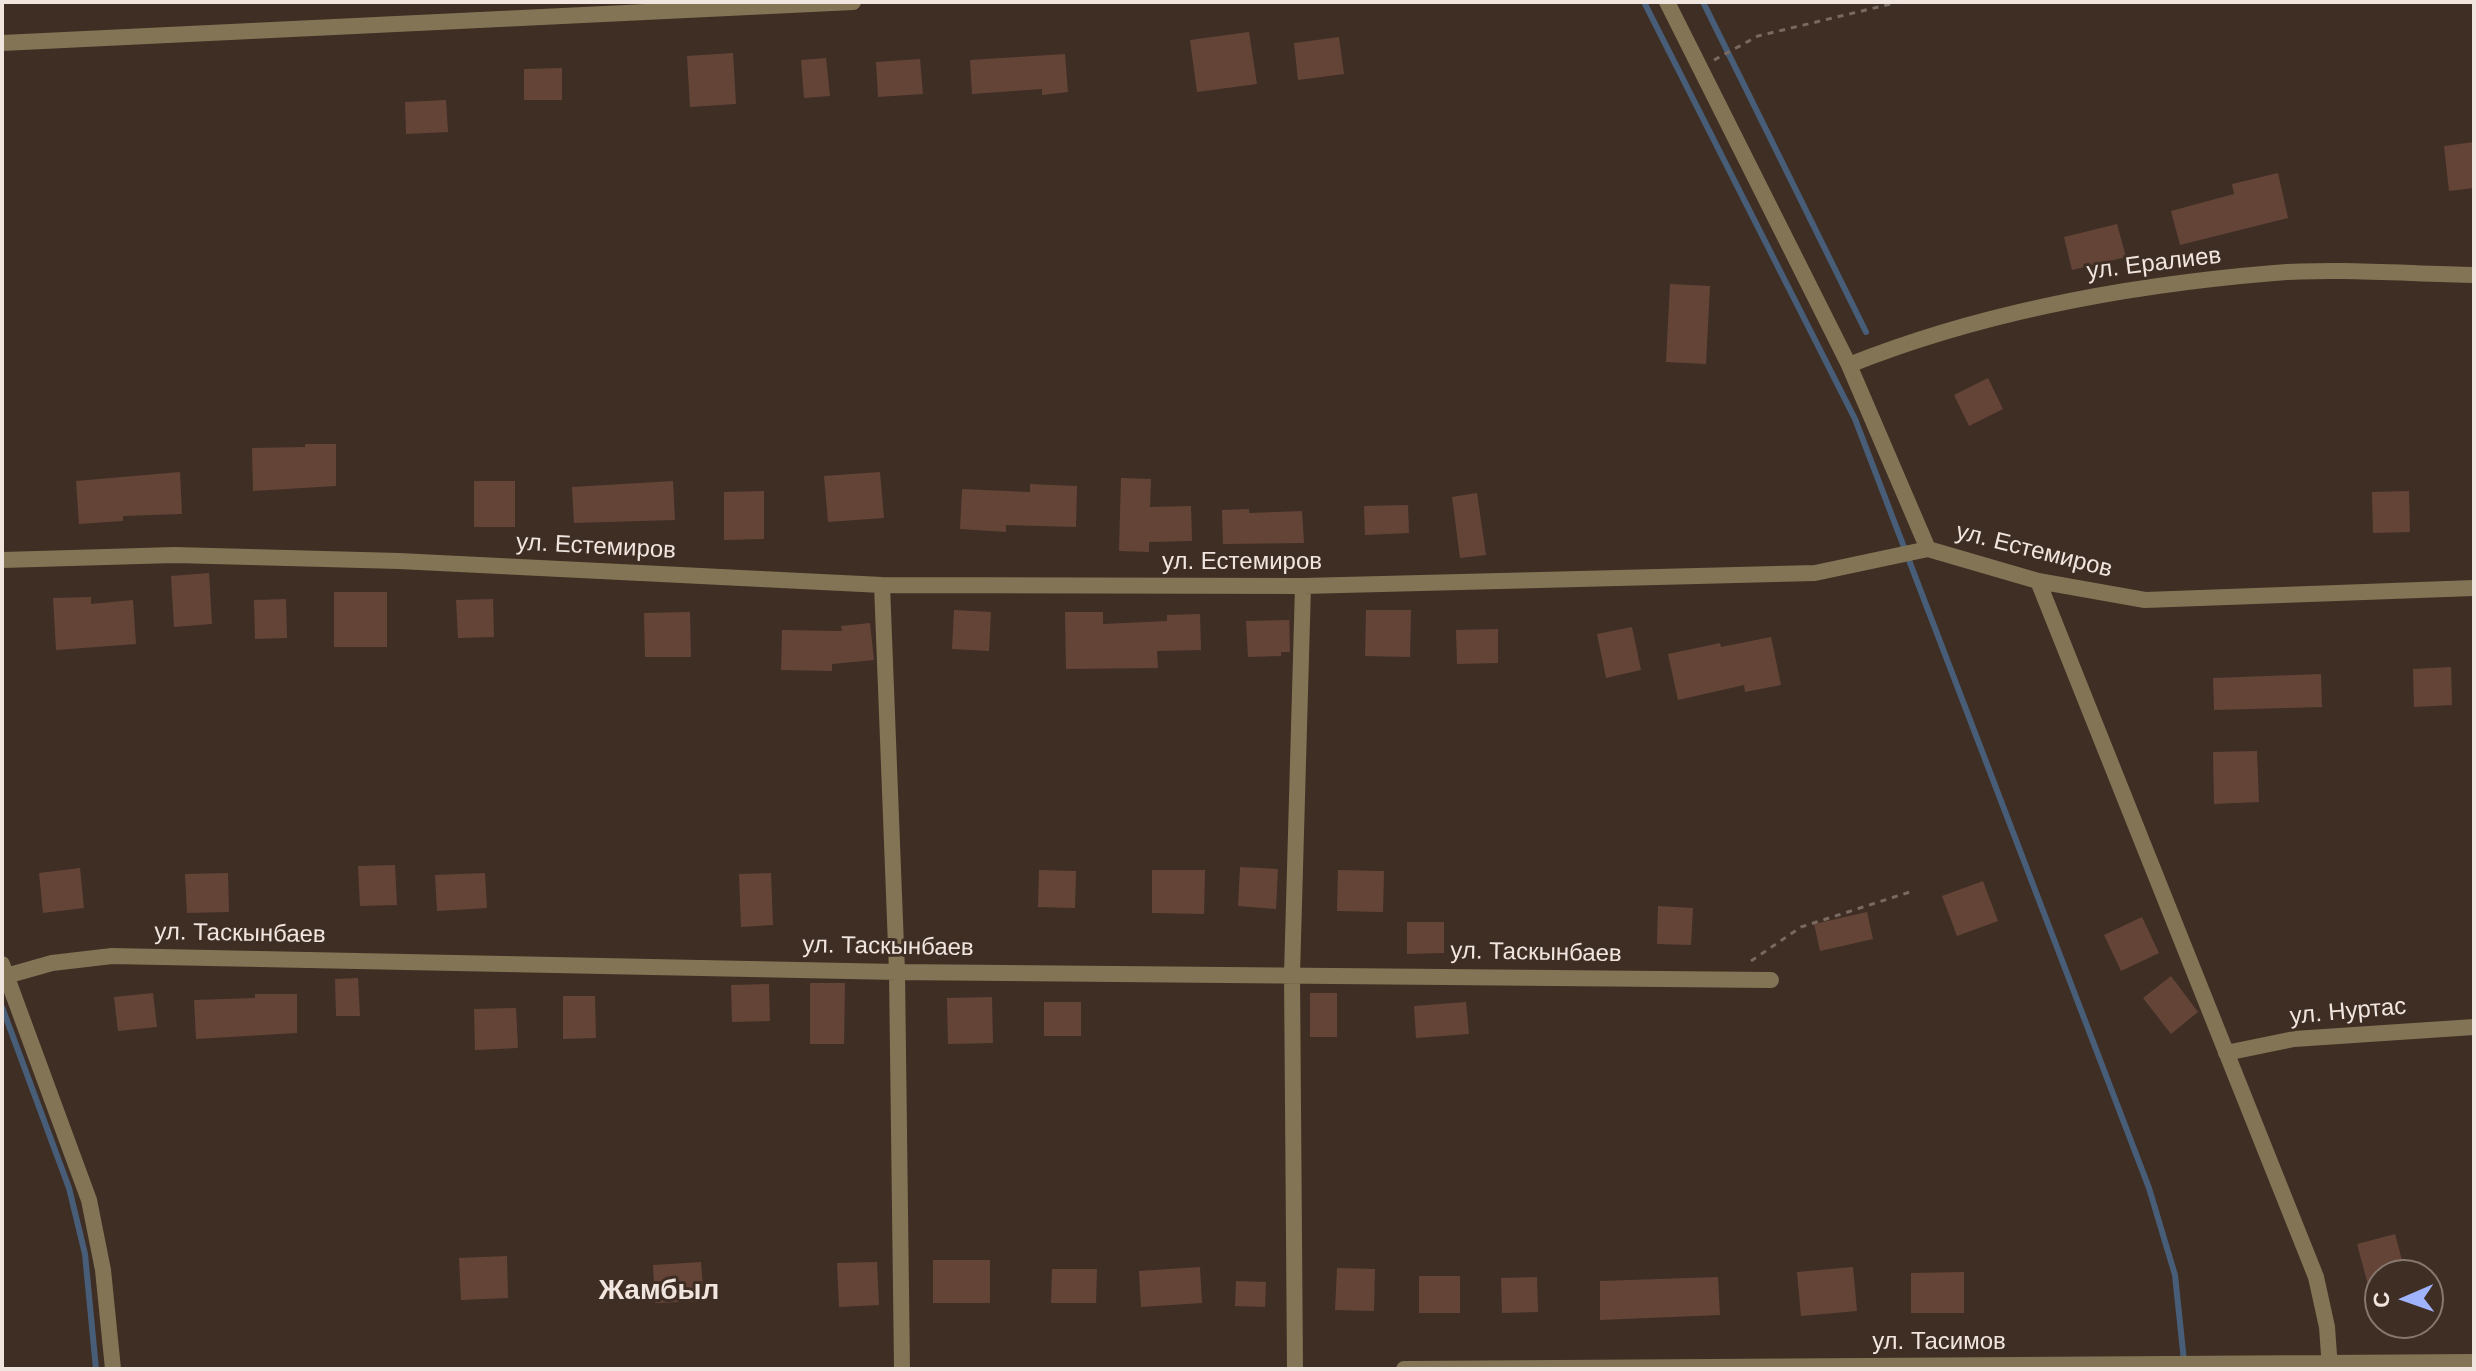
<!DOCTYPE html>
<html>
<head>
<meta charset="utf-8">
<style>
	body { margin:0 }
	#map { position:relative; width:2476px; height:1371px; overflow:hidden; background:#3e2e24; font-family:Helvetica,sans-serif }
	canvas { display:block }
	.frame { position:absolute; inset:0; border:4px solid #f1e5df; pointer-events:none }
	.north { position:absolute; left:2364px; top:1259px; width:80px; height:80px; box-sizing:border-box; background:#3e2e24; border:2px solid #86776f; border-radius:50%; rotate:268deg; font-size:22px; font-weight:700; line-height:32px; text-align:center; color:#f1e5df }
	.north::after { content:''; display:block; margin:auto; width:28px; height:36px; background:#a0b3fd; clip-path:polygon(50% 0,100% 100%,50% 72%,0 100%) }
</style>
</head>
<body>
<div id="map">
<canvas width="2476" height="1371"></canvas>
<div class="frame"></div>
<div class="north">С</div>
</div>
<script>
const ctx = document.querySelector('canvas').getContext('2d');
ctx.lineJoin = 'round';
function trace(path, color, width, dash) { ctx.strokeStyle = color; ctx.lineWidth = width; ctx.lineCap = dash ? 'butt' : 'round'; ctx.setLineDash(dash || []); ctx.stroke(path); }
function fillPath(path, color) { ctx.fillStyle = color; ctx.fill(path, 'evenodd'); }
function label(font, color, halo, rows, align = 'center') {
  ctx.font = font + ' Helvetica,sans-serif'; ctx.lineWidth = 6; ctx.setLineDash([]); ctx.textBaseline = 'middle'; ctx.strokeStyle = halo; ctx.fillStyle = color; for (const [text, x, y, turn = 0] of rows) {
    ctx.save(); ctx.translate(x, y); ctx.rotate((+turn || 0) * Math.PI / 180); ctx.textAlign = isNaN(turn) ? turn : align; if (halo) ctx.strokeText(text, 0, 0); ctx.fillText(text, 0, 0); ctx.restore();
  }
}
trace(new Path2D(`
	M1644 2 1855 419 2149 1188 2175 1275 2184 1361
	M1703 2 1866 332
	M2 1007 69 1188 85 1254 96 1369`), '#485e78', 6);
fillPath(new Path2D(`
	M1249 32 1257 84 1197 92 1190 40Z
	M1339 37 1344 74 1298 80 1294 43Z
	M733 53 736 104 690 107 687 56Z
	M1065 54 1068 92 1042 95V89L972 94 970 60Z
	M826 58 830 96 804 98 801 60Z
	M920 59 923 94 878 97 876 62Z
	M562 68V100H524V69Z
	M446 100 448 132 406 134 405 102Z
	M2474 142V188L2449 191 2444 146Z
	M2278 173 2288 218 2180 245 2171 211 2234 194 2232 184Z
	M2117 224 2126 257 2072 270 2064 237Z
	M1670 284 1710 286 1706 364 1666 362Z
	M1988 378 2003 409 1969 426 1954 395Z
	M305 444H336V486L253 491 252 448 305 447Z
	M180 472 182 514 123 516V521L79 524 76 481Z
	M880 472 884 518 828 522 824 476Z
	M1121 478 1151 479 1150 507 1191 506 1192 541 1149 542V552L1119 551Z
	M474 481H515V527H474Z
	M673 481 675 520 574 523 572 487Z
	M1030 484 1077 486 1076 527 1006 525V532L960 529 962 489 1030 492Z
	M764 491V539L724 540V492Z
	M2409 491 2410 532 2373 533 2372 492Z
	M1477 493 1486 555 1460 558 1452 497Z
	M1408 505 1409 533 1365 535 1364 506Z
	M1249 509V513L1302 511 1304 543 1223 544 1222 510Z
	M209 573 212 624 174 627 171 576Z
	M334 592H387V647H334Z
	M91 597V604L133 600 136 644 56 650 53 598Z
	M286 599 287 638 255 639 254 600Z
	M493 599 494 637 458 638 456 600Z
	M1289 606 1290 652H1281V656L1248 657 1246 621 1289 620Z
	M954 610 991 612 989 651 952 649Z
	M1366 610H1411L1410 657 1365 656Z
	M690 612 691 657H645L644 613Z
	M1065 612H1103V624L1167 621V615L1200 614 1201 650 1157 651 1158 668 1066 669Z
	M870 623 874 660 832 664V671L781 670 782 630 842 631 841 626Z
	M1632 627 1641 670 1606 678 1597 634Z
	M1498 629V663L1457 664 1456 630Z
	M1771 637 1781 685 1745 692 1744 685 1678 700 1668 654 1720 643 1721 647Z
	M2451 667 2452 705 2414 707 2413 669Z
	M2321 674 2322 707 2214 710 2213 678Z
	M2257 751 2259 802 2214 804 2213 752Z
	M395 865 397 905 360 906 358 866Z
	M1240 867 1278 869 1276 909 1238 906Z
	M80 868 84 908 43 913 39 873Z
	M1039 870 1076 871 1075 908 1038 907Z
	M1152 870H1205L1204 914 1152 913Z
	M1338 870 1384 871 1383 912 1337 911Z
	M228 873 229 912 187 913 185 874Z
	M485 873 487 908 437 911 435 875Z
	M771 873 773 925 741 927 739 874Z
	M1983 881 1998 921 1957 936 1942 896Z
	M1658 906 1693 908 1691 945 1657 944Z
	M1867 912 1873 939 1820 951 1814 924Z
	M2142 917 2159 953 2121 971 2104 935Z
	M1407 922H1444V953L1407 954Z
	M2171 976 2198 1012 2171 1034 2143 998Z
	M358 978 360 1016H336L335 979Z
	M810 983H845L844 1044H810Z
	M769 984 770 1021 732 1022 731 985Z
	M153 993 157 1027 118 1031 114 997Z
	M1310 993H1337V1037H1310Z
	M255 994H297V1033L196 1039 194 1000 255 998Z
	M563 996H595L596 1038 563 1039Z
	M992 997 993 1043 948 1044 947 998Z
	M1044 1002H1081V1036H1044Z
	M1466 1002 1469 1034 1416 1038 1414 1006Z
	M516 1008 518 1048 475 1050 474 1009Z
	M2395 1234 2406 1275H2380V1311H2375L2357 1244Z
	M507 1256 508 1298 461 1300 459 1258Z
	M933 1260H990V1303H933Z
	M701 1262 704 1301 655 1303 653 1265Z
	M877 1262 879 1305 839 1307 837 1263Z
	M1200 1267 1202 1303 1141 1307 1139 1271Z
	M1853 1267 1857 1311 1801 1316 1797 1272Z
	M1337 1268 1375 1269 1374 1311 1335 1310Z
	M1052 1269H1097L1096 1303H1051Z
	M1964 1272V1313H1911V1273Z
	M1419 1276H1460V1313H1419Z
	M1537 1277 1538 1312 1502 1313 1501 1278Z
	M1718 1277 1720 1315 1600 1320V1281Z
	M1236 1281 1266 1282 1265 1307 1235 1306Z`), '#654438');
trace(new Path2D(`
	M1714 60 1758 36 1899 2
	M1751 961 1801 927 1913 891`), '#796a61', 3, [6, 6]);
trace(new Path2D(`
	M1667 2 1849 365 1928 549
	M2 43 853 2
	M1849 365C1984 311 2129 285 2274 273 2339 268 2408 274 2474 275
	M2 560 175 555 399 561 882 585 1303 586 1815 573 1928 549 2038 581 2145 600 2474 588
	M2038 581 2316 1277 2327 1327 2330 1369
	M882 585 897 972 902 1369
	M2 964 89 1200 103 1270 113 1369
	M6 976 52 963 112 956 897 972 1771 980
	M2226 1053 2294 1039 2474 1027
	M1295 1369 1292 974 1303 586
	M1404 1369 2474 1362`), '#827454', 16);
label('24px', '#f1e5df', '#3e2e24', [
	["ул. Ералиев",2154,264,-7],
	["ул. Естемиров",596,547,3],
	["ул. Естемиров",2034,551,14],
	["ул. Естемиров",1242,562],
	["ул. Таскынбаев",240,934,1],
	["ул. Таскынбаев",888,947,1],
	["ул. Таскынбаев",1536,953,1],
	["ул. Нуртас",2348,1012,-5],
	["ул. Тасимов",1939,1342]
]);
label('bold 28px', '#f1e5df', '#3e2e24', [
	["Жамбыл",659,1291]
]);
</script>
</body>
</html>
